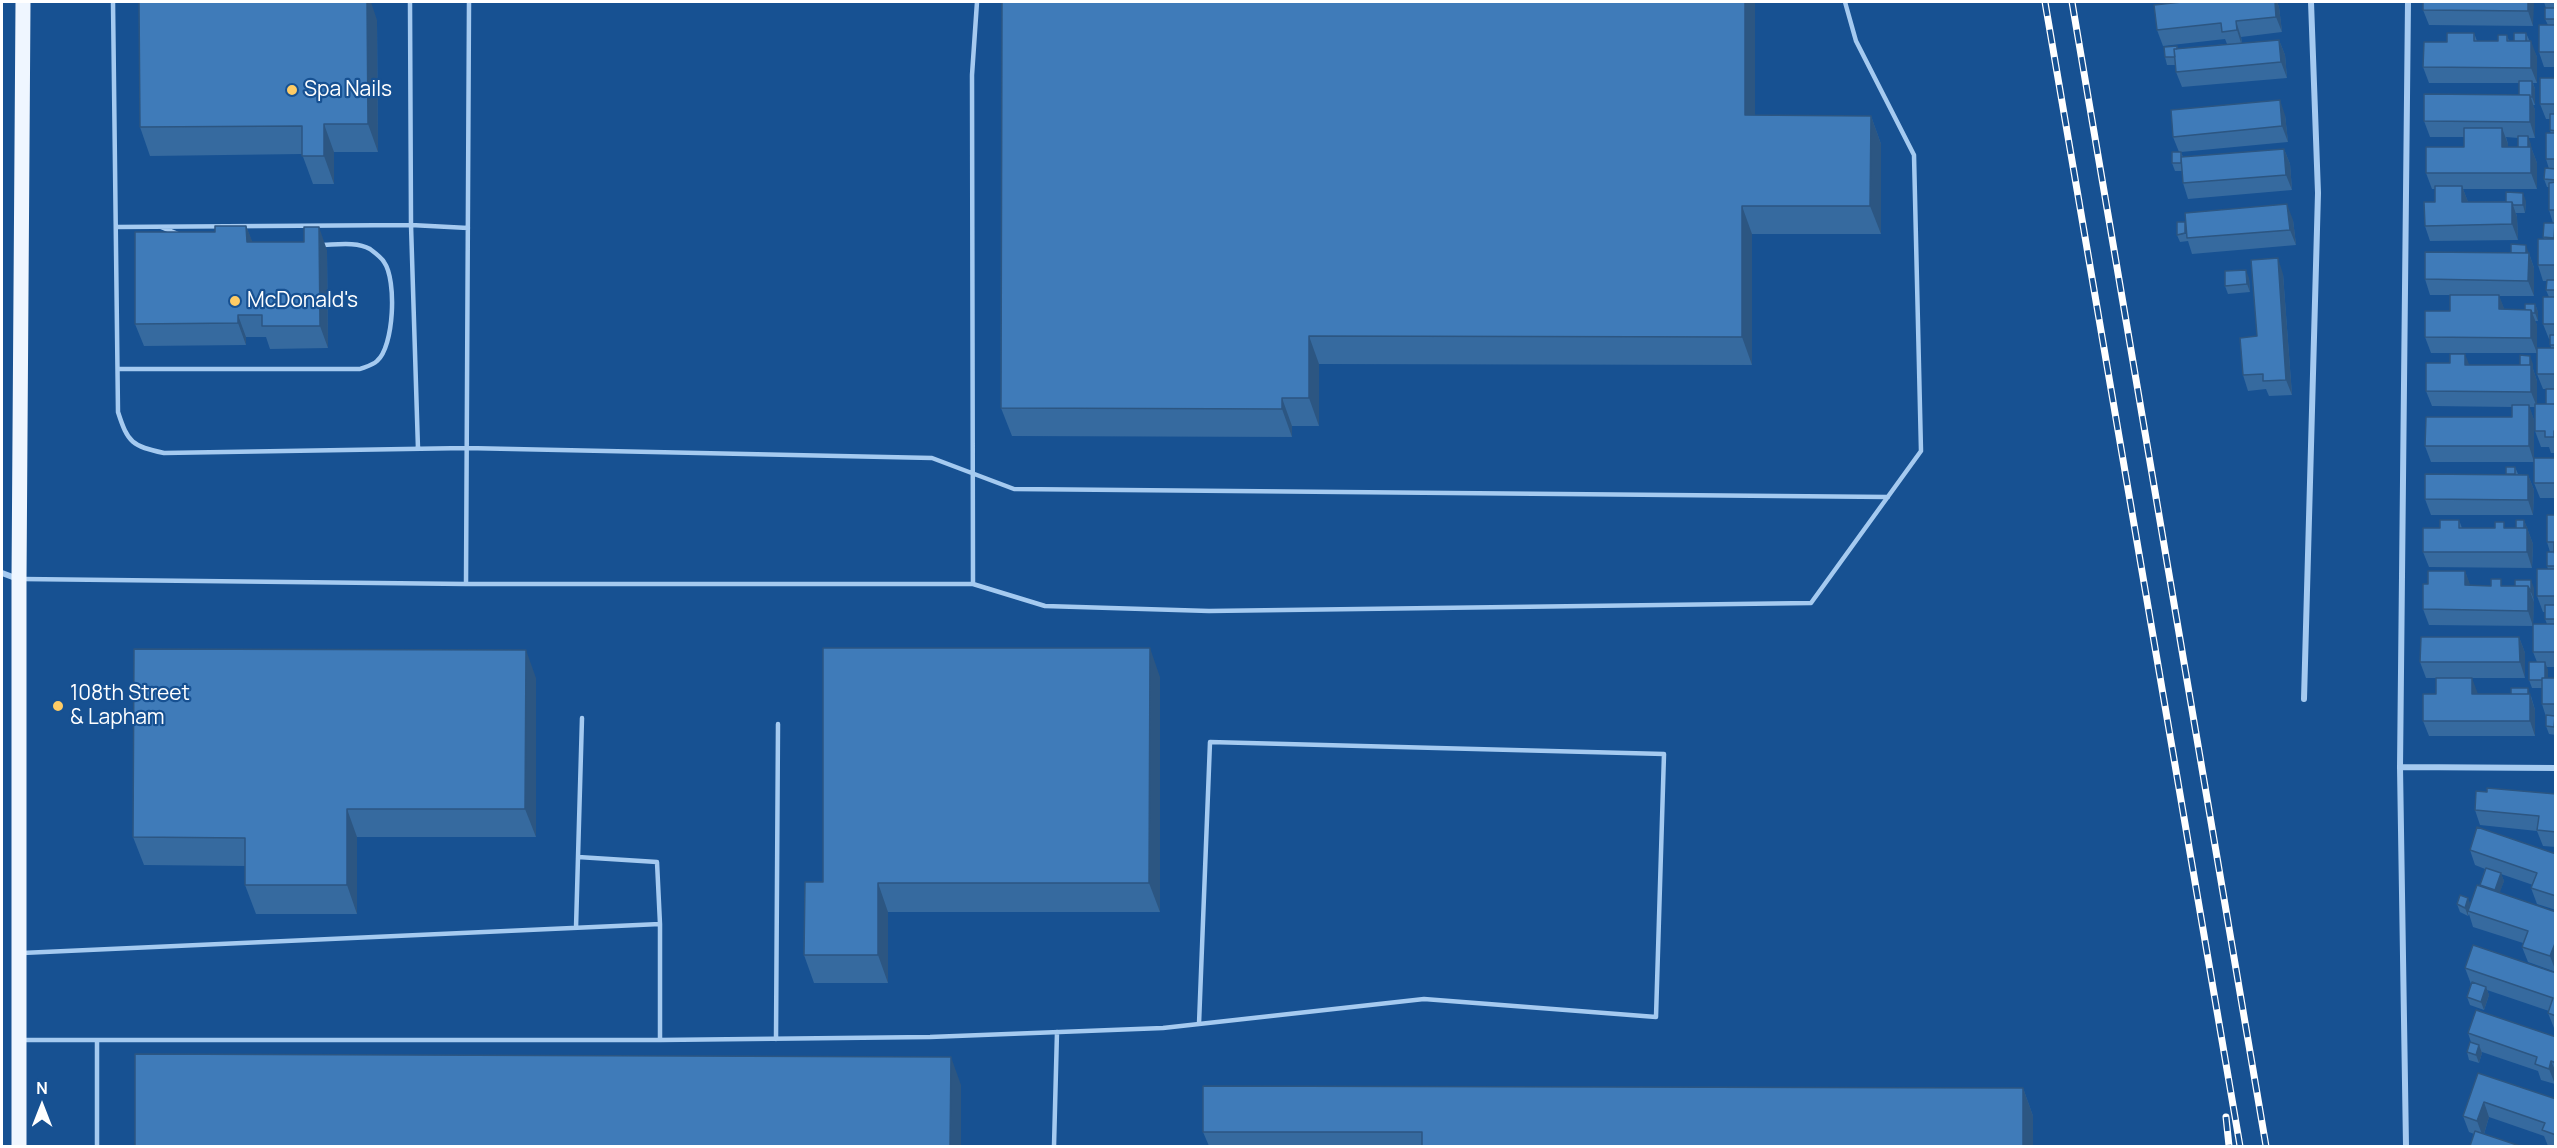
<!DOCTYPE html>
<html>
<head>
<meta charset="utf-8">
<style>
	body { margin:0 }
	#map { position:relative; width:2557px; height:1148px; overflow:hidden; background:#175192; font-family:Manrope,sans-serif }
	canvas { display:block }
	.frame { position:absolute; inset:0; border:3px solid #fff; pointer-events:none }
	.north { position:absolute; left:12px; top:1076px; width:60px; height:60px; -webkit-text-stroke:4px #175192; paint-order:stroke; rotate:0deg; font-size:16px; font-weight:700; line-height:24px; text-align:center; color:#fff }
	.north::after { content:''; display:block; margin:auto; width:21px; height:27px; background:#fff; clip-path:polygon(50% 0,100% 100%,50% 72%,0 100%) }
</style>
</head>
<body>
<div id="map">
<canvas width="2557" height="1148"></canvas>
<div class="frame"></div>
<div class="north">N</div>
</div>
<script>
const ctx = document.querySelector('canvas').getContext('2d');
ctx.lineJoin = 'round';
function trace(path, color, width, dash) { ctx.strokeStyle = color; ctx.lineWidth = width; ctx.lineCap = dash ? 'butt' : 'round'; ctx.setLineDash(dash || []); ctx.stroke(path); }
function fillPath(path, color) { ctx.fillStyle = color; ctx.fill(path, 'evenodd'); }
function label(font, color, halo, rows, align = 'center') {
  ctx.font = font + ' Manrope,sans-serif'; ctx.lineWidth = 4.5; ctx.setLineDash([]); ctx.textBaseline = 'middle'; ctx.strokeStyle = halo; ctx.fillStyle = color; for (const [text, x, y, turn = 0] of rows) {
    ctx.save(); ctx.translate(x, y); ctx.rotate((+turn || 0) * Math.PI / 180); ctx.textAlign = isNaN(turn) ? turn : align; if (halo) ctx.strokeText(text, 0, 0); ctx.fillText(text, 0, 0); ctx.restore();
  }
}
trace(new Path2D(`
	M113 2 118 412C128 443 132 446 164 453L466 448 932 458 1014 489 1888 497
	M116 227 411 225 410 2
	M161 227 178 234
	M118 369H360C365 367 373 365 377 361 394 347 397 280 384 262 382 258 374 252 370 249 356 241 335 245 319 245
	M418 449 411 225 468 228
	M22 579 466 584H973L1045 606 1209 611 1811 603 1921 451 1914 155 1856 41 1845 2
	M466 584 469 2
	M973 584 972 75 977 2
	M582 718 578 857 657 862 660 924
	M576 928 578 857
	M22 953 660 924V1040H23
	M776 1039 778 724
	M97 1040V1146
	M660 1040 930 1037 1163 1028 1424 999 1656 1017 1664 754 1210 742 1199 1024
	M1054 1146 1057 1032`), '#a5caf0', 4.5);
trace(new Path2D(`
	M2 573 18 579
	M2304 699 2318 193 2311 2
	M2400 767 2556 768
	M2406 1146 2400 767 2408 2`), '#a5caf0', 6);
trace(new Path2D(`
	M19 1146V579L23 2`), '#eff6ff', 15);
const rail = new Path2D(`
	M2045 2 2240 1146
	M2072 2 2266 1146
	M2226 1117 2229 1146`);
trace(rail, '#fff', 7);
trace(rail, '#175192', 4.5, [14]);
fillPath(new Path2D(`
	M1755 2V116H1871L1881 144V234H1752V365L1319 364V426H1292V437L1012 436 1001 408Z
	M2275 2H2277L2279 7 2282 32 2241 37 2242 43 2279 40 2285 55 2287 78 2182 87 2176 72 2175 65H2167L2165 57 2177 46 2178 49 2227 44 2225 39 2163 46 2157 30Z
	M2423 2H2533V26L2429 25 2423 10Z
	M2544 2H2556V67H2544L2539 52 2548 25 2545 19 2546 8Z
	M377 20 378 152H334V184H313L302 154 150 156 140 127Z
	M2474 33 2477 41H2498L2507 35 2509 41H2514L2526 33 2537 57V83H2533L2535 89V105H2533L2535 110V138H2528L2531 147 2537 163V189H2463L2468 202 2526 201 2525 213H2516L2517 217 2518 240 2430 241 2425 226 2435 202V189H2432L2426 173 2464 147V137H2430L2424 121 2519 95V83H2429L2423 67 2447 42ZM2506 137 2518 138V147H2508V144Z
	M2556 78V453H2551L2549 447H2541L2535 431V407H2529L2534 420V462H2431L2425 446 2512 417V407L2432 406 2426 391 2450 363 2469 365H2520L2533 364V369L2537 381V404H2546V389H2543L2537 374 2551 348 2550 339H2549L2543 324 2549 297 2546 290 2547 281H2543L2538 265 2544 239 2543 237 2553 223 2549 210V187H2547L2544 179 2549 169 2546 159 2551 133 2550 130V119H2546L2540 104Z
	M2285 115 2288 142 2181 152 2183 157 2284 149 2290 164 2292 190 2188 199 2183 183 2182 171H2175L2172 163 2179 152 2173 137Z
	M2293 220 2296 245 2192 254 2188 241 2180 242 2177 235Z
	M246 226 252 242 327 250 328 348 270 349 266 337H246V345L144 346 135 324 215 232Z
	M2529 253 2534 268V296H2499L2504 309 2525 310 2535 304 2538 312V321H2535L2537 325V353H2431L2425 337 2450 311V295H2430L2425 279Z
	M2283 274 2292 395 2269 396 2266 389 2248 391 2243 375 2257 336Z
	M2249 278 2250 292 2228 294 2225 286Z
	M2556 458V498H2540L2534 483Z
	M2515 467 2518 474 2528 475 2534 490 2533 515H2431L2425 499 2506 474Z
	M2556 515V667H2547L2548 678H2556V735L2549 734 2546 726V717L2542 704V688H2532L2529 680 2537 662 2533 652 2547 624 2545 619V612H2543L2537 596 2548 569 2547 566 2550 552 2547 542Z
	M2459 520 2462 528H2516L2524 520 2533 544 2532 568 2429 567 2423 552 2440 528Z
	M2465 571 2470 586H2504L2534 588 2533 626 2429 625 2423 609 2428 584Z
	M2519 637 2525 653V678H2450L2478 694 2531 696 2535 710V736H2429L2423 721 2436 694V678H2426L2420 662Z
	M1160 677V912H888V983H814L804 955 823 882Z
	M536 678V837H357V914H256L245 885V866L144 865 133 837Z
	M2487 792 2556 794V847L2543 846 2537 831 2480 825 2475 810Z
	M2470 850 2556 854V910L2537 904 2531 888 2533 885 2501 874 2504 881 2499 893 2556 912V972L2528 962 2522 947 2523 943 2473 927 2469 914 2468 916 2460 912 2457 904H2470L2480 887V885L2485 869 2475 865Z
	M2465 968 2556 973V1029L2554 1028 2548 1013 2549 1011 2487 990 2489 995 2484 1010 2470 1005 2467 997 2471 984Z
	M2468 1033 2556 1037V1082L2555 1084 2541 1080 2538 1071 2482 1052V1053L2479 1063 2469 1060 2467 1052 2471 1042Z
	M2478 1073 2556 1099V1146H2548L2544 1136 2489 1117 2484 1134H2474L2469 1132 2463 1116Z
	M2023 1088 2033 1116V1146H1209L1203 1132Z`), '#366a9f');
fillPath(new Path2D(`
	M367 2H371L377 20 378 152 368 124Z
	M1745 2H1755V144L1745 115Z
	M2275 2H2277L2279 7 2282 32 2276 17Z
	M2528 2H2533L2534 3 2533 26 2528 11Z
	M2236 21 2241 37 2242 46 2237 30Z
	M2279 40 2285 55 2287 78 2281 62Z
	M2531 41 2537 57V83L2531 68Z
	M2532 81 2535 89V105L2532 97Z
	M2530 95 2535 110V138L2530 122Z
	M2280 100 2285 115 2288 142 2282 126Z
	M1871 116 1881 144V234L1870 206Z
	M324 124 334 152V184L324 156Z
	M2502 128 2508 144V163L2502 147Z
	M2528 136 2531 144V156L2528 148Z
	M2531 147 2537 163V189L2531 173Z
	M2284 149 2290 164 2292 190 2286 175Z
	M2462 186 2468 202H2462Z
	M2523 193 2526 201 2525 213 2523 205Z
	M2512 202 2517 217 2518 240 2512 224Z
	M2287 204 2293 220 2296 245 2290 230Z
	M1742 206 1752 234V365L1742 337Z
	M246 226 255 248 247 242Z
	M319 227 327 250 328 348 320 326Z
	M2526 245 2534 268V296L2528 281 2526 256Z
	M2278 258 2283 274 2292 395 2286 380Z
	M2246 270 2249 278 2250 292 2247 284Z
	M2499 295 2505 311 2499 309Z
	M2535 304 2538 312V321L2535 313Z
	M2531 310 2537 325V353L2531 338Z
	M238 315 246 337V345L238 323Z
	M1309 336 1319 364V426L1309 398Z
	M2465 354 2471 369 2465 365Z
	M2530 356 2533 364V369L2537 381V407L2531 392Z
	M1282 398 1292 426V437L1282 409Z
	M2529 405 2534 420V462L2529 446Z
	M2528 475 2534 490 2533 515 2528 500Z
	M2524 520 2533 544 2532 568 2527 552Z
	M2465 571 2471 587 2465 585Z
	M2531 580 2534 588V600L2531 592Z
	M2528 586 2534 602 2533 626 2528 611Z
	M2519 637 2525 653V678L2520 662Z
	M1150 648 1160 677V912L1149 883Z
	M526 650 536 678V837L525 809Z
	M2545 662 2548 670V688L2545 680Z
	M2472 678 2478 694H2472Z
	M2528 688 2535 710V736L2530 721Z
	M347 809 357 837V914L347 885Z
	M2501 873 2504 881 2498 898 2495 890Z
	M878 883 888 912V983L878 955Z
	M2468 898 2471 906 2468 911V916L2465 908Z
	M2556 942V972L2550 956Z
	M2486 987 2489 995 2484 1010 2481 1002Z
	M2479 1045 2482 1053 2479 1063 2476 1055Z
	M951 1057 961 1085V1146H950Z
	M2551 1061 2556 1072 2555 1084 2549 1069Z
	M2023 1088 2033 1116V1146H2023Z
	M2484 1102 2489 1117 2483 1137 2477 1121Z`), '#2c5682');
const building = new Path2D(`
	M139 2H367L368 124H324V156H302V126L140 127Z
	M1002 2H1745V115L1871 116 1870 206H1742V337L1309 336V398H1282V409L1001 408Z
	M2182 2H2275L2276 17 2236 21 2237 30 2222 32 2221 23 2157 30 2154 5Z
	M2423 2H2528V11L2423 10Z
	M2545 8H2556V19H2545Z
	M2539 25H2556V52H2539Z
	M2447 33H2474V41H2498V35H2507V41H2531V68L2423 67 2424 42H2447Z
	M2514 33H2526V41H2514Z
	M2279 40 2281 62 2176 72 2174 49Z
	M2177 46V49H2174L2175 57H2165L2164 47Z
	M2540 78H2556V104H2540Z
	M2519 81H2532V97H2530V95H2519Z
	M2424 94 2530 95V122L2424 121Z
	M2280 100 2282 126 2173 137 2171 110Z
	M2550 114H2556V131L2550 130Z
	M2464 128H2502V147H2531V173H2426V147H2464Z
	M2546 133H2556V159H2546Z
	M2518 136H2528V147H2518Z
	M2284 149 2286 175 2183 183 2181 157Z
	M2172 152H2181V163H2172Z
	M2545 168 2556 169V180L2544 179Z
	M2556 182V210H2549V183Z
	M2435 186H2462V202H2512V224L2425 226 2424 202H2435Z
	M2506 192 2523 193V205H2513L2512 202H2506Z
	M2287 204 2290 230 2187 238 2185 213Z
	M2177 222H2185V233L2177 235Z
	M2544 223H2555L2554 238 2543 237Z
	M215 226H246L247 242H304V227H319L320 326H262V315H238V323L135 324V232H215Z
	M2538 239H2556V265H2538Z
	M2511 244 2526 245V253H2511Z
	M2425 252 2529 253 2528 281 2425 279Z
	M2278 258 2286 380 2263 381V374L2243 375 2240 338 2257 336 2251 260Z
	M2246 270 2247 284 2225 286V271Z
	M2547 280H2556V290H2546Z
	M2450 295H2499V309L2531 310V338L2425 337V311H2450Z
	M2543 297H2556V324H2543Z
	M2525 304H2535V313H2532L2531 310H2525Z
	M2550 335H2556V345H2550Z
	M2537 348H2556V374H2537Z
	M2450 354H2465V365H2531V392L2426 391V363H2450Z
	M2520 355 2530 356V365H2520Z
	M2546 389H2556V404H2546Z
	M2535 404H2556V431H2554V437H2545V431H2535Z
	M2512 405H2529V446H2425L2426 417H2512Z
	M2534 458H2556V483H2534Z
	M2506 467H2515V474H2506Z
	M2425 474 2528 475V500L2425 499Z
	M2547 515H2556V552H2554V542H2547Z
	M2440 520H2459V528H2495V522H2504V528H2527V552H2423V528H2440Z
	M2516 520H2524V528H2516Z
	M2547 552H2554L2556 557V566H2547Z
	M2537 569H2556V607L2555 596H2537Z
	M2428 571H2465V585L2491 586V579H2501V586H2528V611L2423 609V584H2428Z
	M2515 580H2531V592L2528 586H2515Z
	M2545 605H2555V619H2545Z
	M2533 624H2556V652H2533Z
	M2421 637H2519L2520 662H2420Z
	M823 648H1150L1149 883H878V955H804L805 882H823Z
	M134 649 526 650 525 809H347V885H245V838L133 837Z
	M2529 662H2545V678H2542V680H2529Z
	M2436 678H2472V694H2530V721H2423V694H2436Z
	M2542 678H2556V704H2542Z
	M2511 688H2528V694H2511Z
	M2546 715 2555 716 2554 727 2546 726Z
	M2487 788 2556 794V832L2537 830 2539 816 2475 810 2476 791 2487 792Z
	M2477 827 2556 854V896L2531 888 2537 873 2470 850Z
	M2486 868 2501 873 2495 890 2480 885Z
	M2477 885 2556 912V941L2550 956 2522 947 2528 931 2468 911Z
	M2460 895 2468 898 2465 908 2457 904Z
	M2473 945 2556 973V1016L2548 1013 2553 998 2465 968Z
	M2472 982 2486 987 2481 1002 2467 997Z
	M2476 1010 2556 1037V1063L2551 1061 2549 1069 2535 1064 2537 1057 2468 1033Z
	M2470 1042 2479 1045 2476 1055 2467 1052Z
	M135 1054 951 1057 950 1146H135Z
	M2478 1073 2556 1099V1135L2542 1130 2545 1123 2484 1102 2477 1121 2463 1116Z
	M1203 1086 2023 1088V1146H1422V1132H1203Z
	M2475 1131 2520 1146H2470Z`);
fillPath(building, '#3f7bb9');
trace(building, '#2c5682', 1.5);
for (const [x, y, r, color] of [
	[292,90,6,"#ffcc65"],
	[235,301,6,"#ffcc65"],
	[58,706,6,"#ffcc65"]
]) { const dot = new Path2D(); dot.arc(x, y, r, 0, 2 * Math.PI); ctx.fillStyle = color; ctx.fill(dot); trace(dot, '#175192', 2); }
label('21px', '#fff', '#175192', [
	["Spa Nails",304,90],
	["McDonald's",247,301],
	["108th Street",70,694],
	["& Lapham",70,718]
], 'left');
</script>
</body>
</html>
